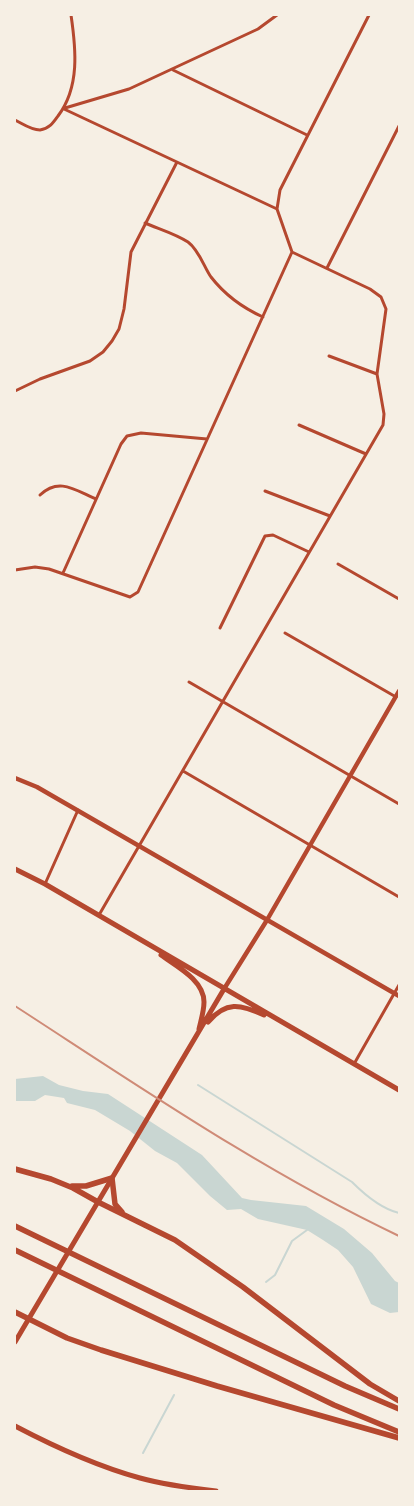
<!DOCTYPE html>
<html>
<head>
<meta charset="utf-8">
<style>
	body { margin:0 }
	#map { position:relative; width:414px; height:1506px; overflow:hidden; background:#f6efe4; font-family:"Varela Round",sans-serif }
	canvas { display:block }
	.frame { position:absolute; inset:0; border:16px solid #f6efe4; pointer-events:none }
</style>
</head>
<body>
<div id="map">
<canvas width="414" height="1506"></canvas>
<div class="frame"></div>
</div>
<script>
const ctx = document.querySelector('canvas').getContext('2d');
ctx.lineJoin = 'round';
function fillPath(path, color) { ctx.fillStyle = color; ctx.fill(path, 'evenodd'); }
function trace(path, color, width, dash) { ctx.strokeStyle = color; ctx.lineWidth = width; ctx.lineCap = dash ? 'butt' : 'round'; ctx.setLineDash(dash || []); ctx.stroke(path); }
fillPath(new Path2D(`
	M43 1076 59 1085 83 1091 108 1094 202 1155 242 1198 251 1200 306 1206 344 1229 372 1253 395 1281 399 1283V1312L390 1313 371 1304 353 1267 338 1250 323 1240 307 1230 258 1219 241 1209 227 1210 210 1196 177 1163 155 1151 130 1131 95 1110 67 1103 64 1098 45 1095 35 1101H15V1079Z`), '#c9d6d2');
trace(new Path2D(`
	M198 1085 352 1182C364 1194 382 1209 399 1213
	M266 1282 275 1275 292 1241 307 1230
	M143 1453 174 1395`), '#c9d6d2', 2);
trace(new Path2D(`
	M173 70 307 135
	M65 108 129 89 258 29 277 15
	M64 109 277 209
	M15 120C23 124 31 130 40 130 49 129 53 123 58 116 80 87 76 49 71 15
	M145 223C159 229 176 234 188 242 199 250 204 267 211 277 225 295 243 308 263 317
	M327 268 399 126
	M329 356 377 374
	M15 391 40 379 90 361 103 352 112 341 119 329 124 309 131 252 177 162
	M299 425 366 454
	M265 491 330 516
	M40 495C59 477 75 490 96 499
	M338 564 399 599
	M15 570 35 567 49 569 130 597 138 592 292 252
	M63 573 121 444 127 436 141 433 207 439
	M220 628 265 536 273 535 309 552
	M285 633 396 697
	M189 682 399 804
	M183 771 399 897
	M45 884 78 810
	M99 915 383 425 384 414 377 374 386 309 381 297 370 289 292 252 277 209 280 190 369 15
	M354 1064 399 985`), '#b5482f', 3);
trace(new Path2D(`
	M15 778 37 787 399 996
	M224 989 267 920 399 691`), '#b5482f', 4.5);
trace(new Path2D(`
	M15 869 45 884 399 1090
	M161 955C176 966 204 980 204 1002 204 1011 201 1020 199 1029
	M208 1022C226 1001 240 1004 264 1015
	M15 1342 224 989
	M15 1426C55 1447 96 1466 140 1478 165 1485 190 1488 216 1491`), '#b5482f', 5);
trace(new Path2D(`
	M15 1169 51 1179 73 1188 98 1202 175 1240 243 1287 370 1384 399 1401
	M72 1186H86L112 1178 115 1204 122 1212
	M15 1226 345 1386 399 1409
	M15 1250 334 1405 399 1432
	M15 1312 67 1338 101 1350 217 1386 399 1438`), '#b5482f', 5.5);
trace(new Path2D(`
	M15 1006C140 1087 264 1172 399 1236`), '#cf8b77', 2);
</script>
</body>
</html>
